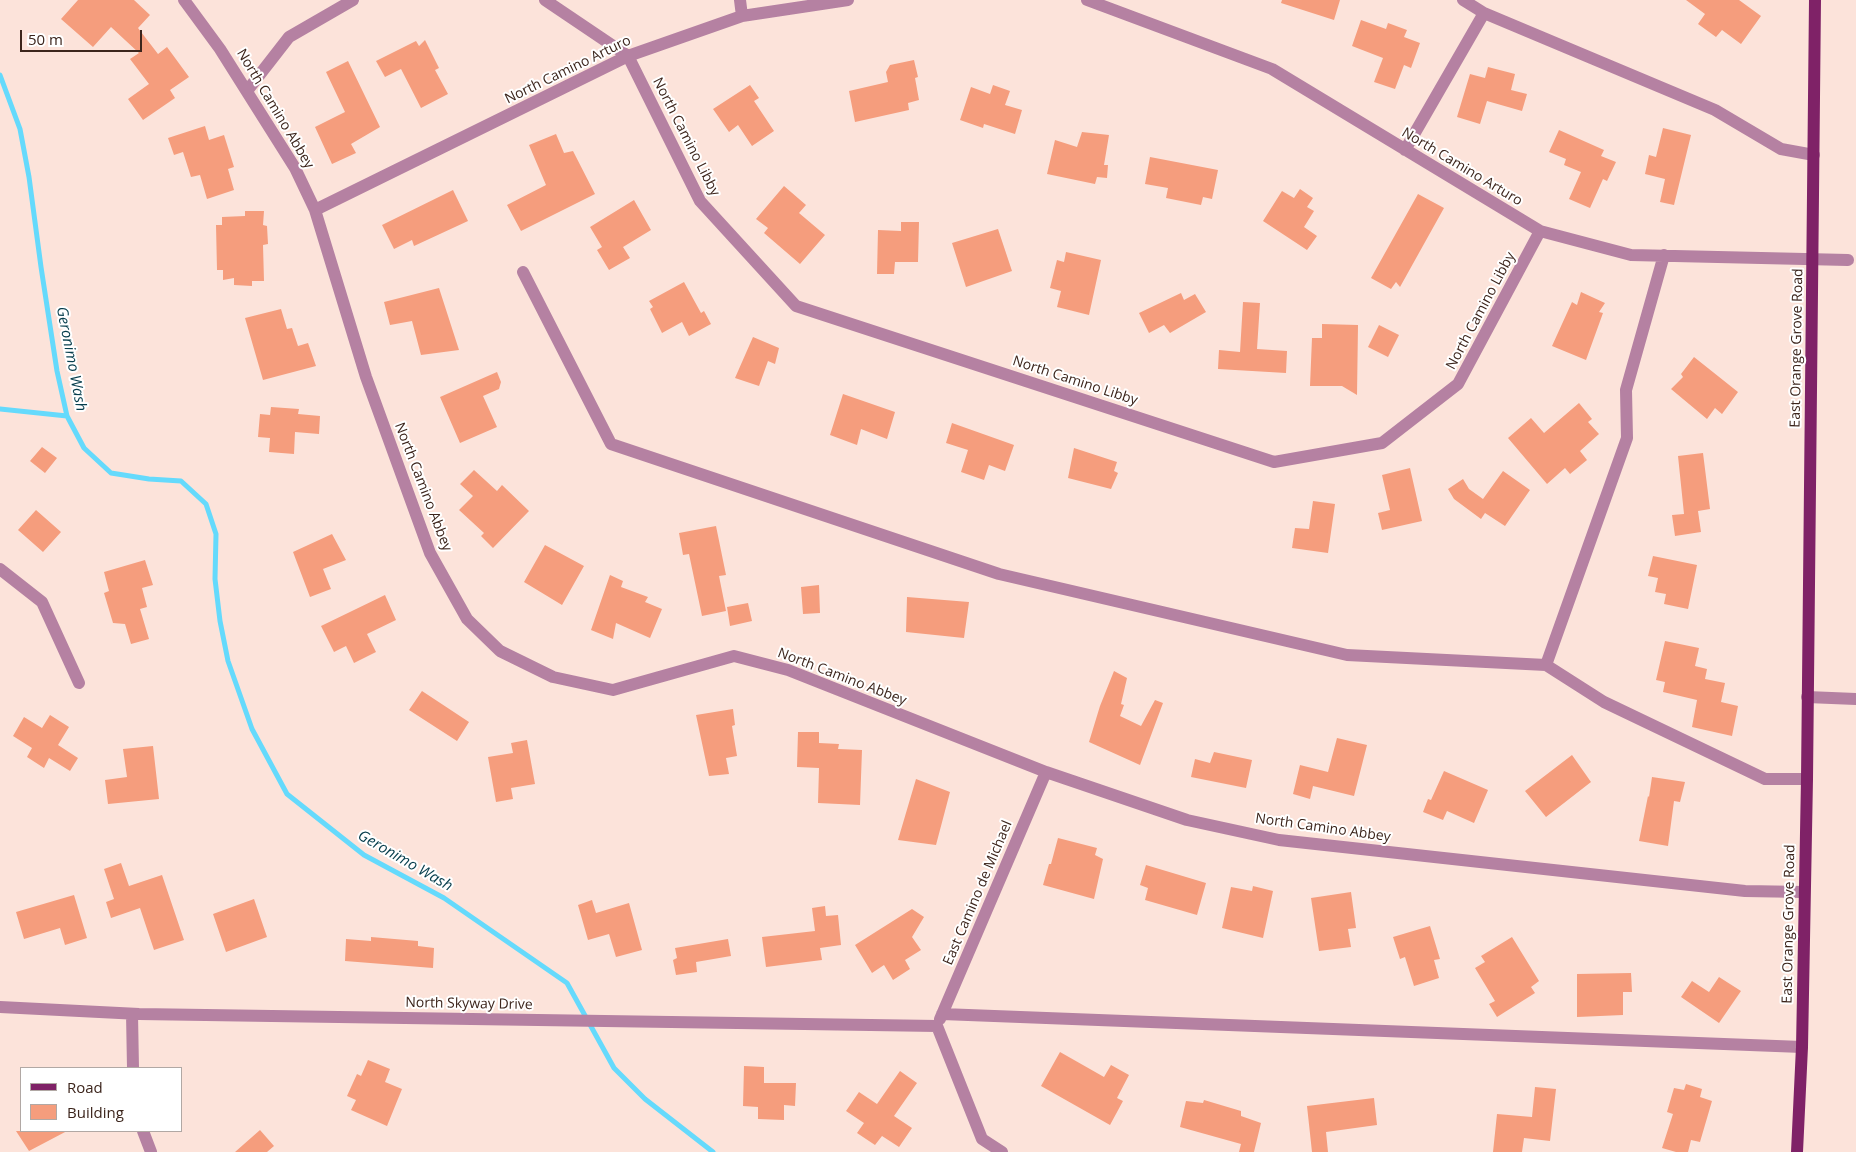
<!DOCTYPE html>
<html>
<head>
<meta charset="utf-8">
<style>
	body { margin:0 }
	#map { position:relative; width:1856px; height:1152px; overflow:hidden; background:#fce3da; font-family:"Open Sans",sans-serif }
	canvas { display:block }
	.legend { position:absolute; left:20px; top:1067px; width:162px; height:65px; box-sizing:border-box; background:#fff; border:1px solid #b1a8a4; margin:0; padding:6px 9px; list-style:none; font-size:15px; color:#3c251c }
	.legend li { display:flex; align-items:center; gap:10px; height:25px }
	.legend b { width:25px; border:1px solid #b1a8a4 }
	.scale { position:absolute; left:20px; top:30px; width:122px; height:22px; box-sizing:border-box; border:2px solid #3c251c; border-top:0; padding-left:6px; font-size:15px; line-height:18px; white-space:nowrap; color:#3c251c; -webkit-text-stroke:4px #fff; paint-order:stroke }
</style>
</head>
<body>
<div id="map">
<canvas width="1856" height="1152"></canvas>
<ul class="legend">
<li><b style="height:6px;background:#7f2267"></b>Road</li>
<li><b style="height:14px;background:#f59d7d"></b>Building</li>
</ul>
<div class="scale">50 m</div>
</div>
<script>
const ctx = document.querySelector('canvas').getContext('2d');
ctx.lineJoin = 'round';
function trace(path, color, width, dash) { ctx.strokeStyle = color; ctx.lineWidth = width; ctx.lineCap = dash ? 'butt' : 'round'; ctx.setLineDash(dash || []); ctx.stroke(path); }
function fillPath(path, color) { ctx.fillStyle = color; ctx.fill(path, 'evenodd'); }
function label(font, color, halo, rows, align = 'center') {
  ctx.font = font + ' "Open Sans",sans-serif'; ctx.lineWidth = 4; ctx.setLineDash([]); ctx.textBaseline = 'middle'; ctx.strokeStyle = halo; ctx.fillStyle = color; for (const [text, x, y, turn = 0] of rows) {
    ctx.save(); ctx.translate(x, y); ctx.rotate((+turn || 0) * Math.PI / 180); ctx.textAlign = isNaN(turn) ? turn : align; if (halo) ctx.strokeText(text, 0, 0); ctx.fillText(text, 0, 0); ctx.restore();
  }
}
trace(new Path2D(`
	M0 75 20 129 29 177 41 267 57 371 67 416 84 448 111 473 149 479 181 481 206 504 216 534 215 579 220 621 228 661 252 729 287 794 364 855 444 898 567 983 614 1068 645 1099 713 1152
	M0 409 67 416`), '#65dafc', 5);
fillPath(new Path2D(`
	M78 0H134L150 15 138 28 158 54 167 47 189 77 170 90 175 98 143 120 128 99 149 84 130 59 139 53 111 27 93 47 61 19Z
	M1282 0H1340L1334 20 1281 3Z
	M1686 0H1739L1761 16 1741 44 1722 30 1716 37 1698 24 1705 14Z
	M1361 20 1386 29 1388 23 1407 30 1404 37 1420 43 1411 68 1404 65 1395 89 1374 82 1383 58 1352 46Z
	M425 40 439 68 435 70 448 94 421 108 401 69 385 77 376 61 416 41 419 46Z
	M914 60 918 77 915 78 919 100 908 103 909 110 855 122 849 91 888 82 886 72 890 65Z
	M348 61 380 127 351 144 356 153 332 164 315 127 345 112 326 72Z
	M1488 67 1515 74 1511 90 1527 94 1522 111 1487 101 1480 124 1457 117 1470 74 1485 78Z
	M750 85 759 98 754 101 774 131 752 146 738 125 729 132 713 109Z
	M993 85 1010 91 1005 105 1022 110 1015 134 984 124 983 128 960 120 971 87 990 94Z
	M205 126 209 140 224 135 234 167 228 169 234 190 207 199 200 175 191 177 183 152 174 155 168 138Z
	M1663 128 1691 135 1674 205 1660 202 1665 179 1645 174 1649 155 1656 157Z
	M1559 130 1604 150 1601 156 1616 162 1607 181 1603 179 1590 208 1569 199 1581 172 1564 165 1566 159 1549 152Z
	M1082 132 1109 135 1104 165H1108L1107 178 1097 177 1095 184 1047 174 1055 140 1077 147Z
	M556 134 564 153 573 151 595 194 521 231 507 205 546 185 529 145Z
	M1150 157 1218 170 1212 199 1203 197 1201 205 1166 198 1168 188 1145 184Z
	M784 186 806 205 799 213 825 235 800 264 764 233 768 228 756 219Z
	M1300 189 1313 198 1307 207 1314 211 1304 227 1317 236 1307 250 1263 221 1282 191 1294 198Z
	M453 190 468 221 414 246 412 240 394 249 382 225Z
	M1418 194 1444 208 1400 287 1396 282 1391 289 1371 278Z
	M634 200 651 230 623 247 630 258 609 270 597 250 602 247 590 227Z
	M245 211H264L263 225 267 226 268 244 263 245 264 281H252V286L234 285V278L223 280V270H217L216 225H222V217L245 216Z
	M901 222H919L918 262H895L894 274H877L878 230 901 231Z
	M998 229 1012 271 966 287 952 243Z
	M1066 252 1101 260 1089 315 1057 307 1061 291 1050 288 1057 260 1064 262Z
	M684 282 701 313 704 311 711 324 689 336 682 322 662 333 650 309 653 307 649 301Z
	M439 288 459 350 421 355 412 321 390 325 384 302Z
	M1581 292 1605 303 1599 312 1603 313 1586 360 1552 346 1572 302 1577 305Z
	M1181 293 1184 300 1195 294 1206 312 1170 333 1164 325 1149 333 1139 313Z
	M1243 302 1260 303 1257 349 1287 351 1286 373 1218 369 1219 350 1240 352Z
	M281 309 287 329 292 328 298 346 308 343 316 366 263 380 245 318Z
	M1322 324 1358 325 1357 395 1342 386H1310L1312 338H1322Z
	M1379 325 1399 335 1388 357 1368 347Z
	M753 337 779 348 775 364 768 361 759 386 735 378Z
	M1694 357 1738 392 1722 414 1715 408 1707 419 1671 389 1683 377 1681 374Z
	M497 372 501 382 499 389 483 396 497 427 460 443 440 397Z
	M843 394 895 412 887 439 861 429 857 445 830 435Z
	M1579 403 1592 419 1588 422 1599 434 1580 451 1587 460 1570 474 1565 468 1547 484 1508 438 1531 418 1544 433Z
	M271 407 299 409 298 414 320 416 319 434 295 432 294 454 269 452 270 438 258 437 260 414 270 415Z
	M952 423 1014 445 1005 471 989 465 984 480 961 472 968 450 946 443Z
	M42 447 57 458 45 473 30 461Z
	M1074 448 1117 462 1114 471 1118 473 1111 489 1068 478Z
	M1703 453 1710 509 1698 511 1701 532 1675 536 1672 515 1684 514 1678 456Z
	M1410 468 1422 521 1382 530 1378 513 1390 510 1382 475Z
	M474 470 497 491 502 485 529 511 493 548 481 536 484 533 459 510 473 496 460 484Z
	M1503 471 1530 490 1505 526 1485 513 1481 519 1454 499 1448 489 1463 479 1469 489 1483 499Z
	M1313 501 1335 504 1328 553 1292 548 1295 528 1309 529Z
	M36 510 61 532 43 552 18 530Z
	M716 526 726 575 719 576 726 611 702 616 689 554 683 555 679 533Z
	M332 534 346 560 323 569 331 589 310 597 293 552Z
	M545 545 584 566 562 605 524 582Z
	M1653 556 1697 565 1688 609 1664 604 1666 594 1655 592 1658 578 1648 576Z
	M145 560 153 585 142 588 147 607 140 609 149 639 131 644 125 624 113 623 104 593 109 591 104 572Z
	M610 575 623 581 621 587 648 597 645 602 662 609 650 638 616 623 613 639 591 630Z
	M819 585 820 613 803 614 801 587Z
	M385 595 396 620 367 634 376 652 354 663 346 646 334 652 321 626Z
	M907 597 969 602 964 638 906 632Z
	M748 603 752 621 730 626 727 607Z
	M1665 641 1699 648 1695 666 1707 669 1705 679 1725 683 1721 702 1738 706 1732 736 1692 727 1697 700 1663 692 1665 682 1656 680Z
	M1114 671 1127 678 1121 704 1124 705 1120 716 1141 726 1155 700 1163 703 1140 765 1089 742 1100 706Z
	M422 691 469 722 457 741 409 710Z
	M733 709 735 725 732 726 737 756 726 758 729 774 709 776 696 715Z
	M50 715 69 727 58 745 78 758 70 771 49 758 44 768 27 757 32 748 13 736 24 717 42 728Z
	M798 732H819V743L839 744 838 749 862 750 860 805 818 803 819 768 797 767Z
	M1337 738 1367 745 1354 796 1313 786 1310 799 1293 794 1300 765 1328 772Z
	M527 740 535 784 511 788 513 799 496 802 488 757 513 753 511 743Z
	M153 746 159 799 108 804 105 780 127 777 123 749Z
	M1214 752 1252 760 1246 788 1191 777 1195 759 1210 763Z
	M1572 755 1591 782 1546 817 1525 791Z
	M1444 771 1488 790 1474 823 1447 811 1443 820 1423 812 1428 799 1431 800Z
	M1652 777 1685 782 1680 802 1674 801 1668 846 1639 841 1648 796 1649 797Z
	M916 779 950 792 936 845 898 840Z
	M1058 838 1097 848 1095 855 1103 859 1094 899 1043 885 1049 864H1051Z
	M121 863 129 886 162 875 184 940 154 950 140 908 111 918 106 902 114 899 104 869Z
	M1146 865 1206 883 1197 915 1145 900 1148 888 1140 885Z
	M1253 886 1273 891 1263 938 1222 928 1231 887 1252 891Z
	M1351 892 1356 928 1348 929 1351 947 1319 951 1311 898Z
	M74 895 87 938 65 945 60 928 24 939 16 912Z
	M254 899 267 937 226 952 213 914Z
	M592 900 596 913 629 903 642 950 616 957 609 934 588 940 578 905Z
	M825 906 826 916 838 915 841 945 820 948 822 960 766 967 762 937 815 931 812 908Z
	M912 909 924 917 912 937 921 950 905 960 910 969 893 980 884 965 872 973 855 945Z
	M1430 926 1440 959 1434 960 1439 978 1414 986 1405 957 1400 959 1393 937Z
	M371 937 418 941V946L434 948 433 968 345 961 346 939 371 941Z
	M1512 937 1539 981 1531 987 1535 993 1497 1017 1489 1004 1495 1001 1475 968 1485 962 1481 956Z
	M728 939 731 956 696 962 697 972 676 975 673 960 677 958 675 948Z
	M1631 973 1632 992H1623V1015L1577 1017V974Z
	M1719 977 1741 991 1719 1023 1681 997 1692 981 1709 992Z
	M1060 1052 1104 1077 1111 1065 1129 1075 1117 1098 1123 1101 1110 1125 1041 1086Z
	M368 1060 390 1069 385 1082 402 1089 387 1126 351 1110 356 1100 347 1096 357 1074 361 1076Z
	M744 1066 764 1067V1083H796L795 1106 784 1105V1120L758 1119V1107L743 1106Z
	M900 1071 917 1083 894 1116 912 1128 899 1147 882 1136 875 1145 857 1133 864 1123 846 1111 859 1092 877 1104Z
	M1686 1084 1702 1089 1700 1097 1712 1101 1700 1142 1691 1140 1688 1152H1676L1662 1148 1673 1114 1667 1112 1674 1088 1684 1090Z
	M1535 1087 1556 1089 1550 1141 1524 1138 1522 1152H1493L1497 1114 1532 1117Z
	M1374 1098 1377 1125 1326 1132 1328 1152H1312L1307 1106Z
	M1204 1100 1241 1111V1116L1261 1123 1254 1152H1239L1241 1144 1180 1127 1186 1101 1203 1103Z
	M260 1130 274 1146 267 1152H235Z
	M16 1131H67L29 1151Z`), '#f59d7d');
trace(new Path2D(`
	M184 0 220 49 295 168 315 210 366 377 430 553 467 619 500 651 553 677 613 690 734 656 788 670 1046 772 1187 820 1279 840 1745 891 1804 892
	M545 0 628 56 700 201 796 306 1274 462 1382 443 1458 384 1540 231
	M740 0 742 16
	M1087 0 1272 69 1540 231 1631 255 1848 260
	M1484 13 1715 110 1781 149 1814 155
	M247 91 289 37 353 0
	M1405 150 1484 13 1463 0
	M315 210 628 56 742 16 848 0
	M523 272 611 444 999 574 1347 655 1546 665 1604 702 1765 779H1807
	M0 569 42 602 79 683
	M1546 665 1627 438 1626 390 1664 255
	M1807 697 1856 699
	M0 1007 139 1014 937 1026
	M132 1014 133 1068
	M942 1014 1802 1047
	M940 1019 1046 772
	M937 1026 982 1139 1002 1152
	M143 1131 151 1152`), '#b581a2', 12);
trace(new Path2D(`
	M1797 1152 1802 1047 1807 779 1815 0`), '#7f2267', 12);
label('14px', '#3c251c', '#fff', [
	["North Camino Arturo",568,70,-26],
	["North Camino Abbey",275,109,59],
	["North Camino Libby",686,137,63],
	["North Camino Arturo",1462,167,31],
	["North Camino Libby",1481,311,-62],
	["East Orange Grove Road",1797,348,-89],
	["North Camino Libby",1075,381,18],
	["North Camino Abbey",423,487,69],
	["North Camino Abbey",842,677,21],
	["North Camino Abbey",1323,828,8],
	["East Camino de Michael",978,893,-67],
	["East Orange Grove Road",1789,924,-89],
	["North Skyway Drive",469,1004,1]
]);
label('italic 15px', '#063d4c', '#fff', [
	["Geronimo Wash",71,359,79],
	["Geronimo Wash",405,861,30]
]);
</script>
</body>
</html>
